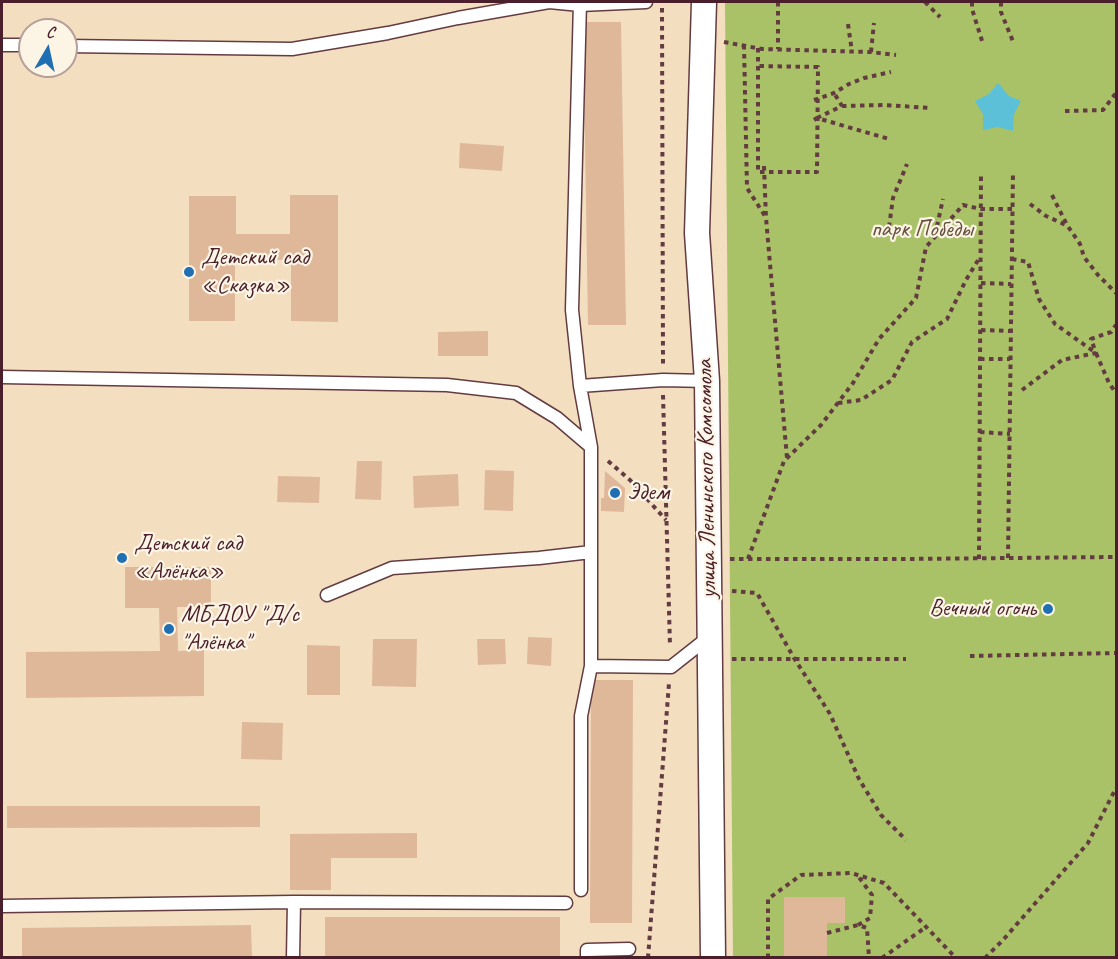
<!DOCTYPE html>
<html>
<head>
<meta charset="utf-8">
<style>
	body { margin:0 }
	#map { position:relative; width:1118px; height:959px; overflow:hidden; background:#f3dec0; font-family:Caveat,sans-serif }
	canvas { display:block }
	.frame { position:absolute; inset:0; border:3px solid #4a1f2b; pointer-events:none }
	.north { position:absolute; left:18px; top:18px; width:60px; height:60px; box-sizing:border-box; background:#fcf5e5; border:2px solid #b59f9b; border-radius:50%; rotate:9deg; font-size:16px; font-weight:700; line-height:24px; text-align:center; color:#4a1f2b }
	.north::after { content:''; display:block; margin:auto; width:21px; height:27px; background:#1f6fb2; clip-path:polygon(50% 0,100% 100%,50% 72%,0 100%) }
</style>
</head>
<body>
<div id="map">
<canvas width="1118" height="959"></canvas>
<div class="frame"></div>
<div class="north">С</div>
</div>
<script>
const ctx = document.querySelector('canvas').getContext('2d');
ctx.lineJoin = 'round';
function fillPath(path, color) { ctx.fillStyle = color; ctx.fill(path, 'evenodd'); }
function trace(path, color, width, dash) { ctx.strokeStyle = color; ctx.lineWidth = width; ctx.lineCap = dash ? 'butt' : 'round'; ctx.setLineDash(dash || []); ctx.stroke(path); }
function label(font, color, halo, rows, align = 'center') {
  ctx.font = font + ' Caveat,sans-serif'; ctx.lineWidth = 4.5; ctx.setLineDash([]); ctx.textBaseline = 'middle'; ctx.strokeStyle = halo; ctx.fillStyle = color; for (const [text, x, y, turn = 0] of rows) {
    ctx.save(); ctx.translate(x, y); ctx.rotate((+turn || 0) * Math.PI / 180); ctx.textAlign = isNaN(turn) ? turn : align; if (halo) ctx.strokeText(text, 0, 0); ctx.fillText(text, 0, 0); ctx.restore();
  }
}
fillPath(new Path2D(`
	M725 2H1116V957H733Z`), '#aac267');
fillPath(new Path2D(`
	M998 83 1009 96 1021 101 1014 114 1013 131 998 127 983 130V114L975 101 989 94Z`), '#5bc0d8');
fillPath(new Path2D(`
	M583 22H621L626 325H588Z
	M460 143 504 146 502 171 459 168Z
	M290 195H338V322L291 321V260L235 259V321H189V196H236V234H290Z
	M488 331V356H438V332Z
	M357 461H382L381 500 355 499Z
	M485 470 514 471 513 511 484 510Z
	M605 471 625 488 624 512 601 511V498H604Z
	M458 474 459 506 414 508 413 476Z
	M278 476 320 477 319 503 277 502Z
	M125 567H211V607H177L178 651 204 650V696L26 698V652L160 651 159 608H125Z
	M528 637 552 638 551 666 527 664Z
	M373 639H417L416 687 372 686Z
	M477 639H505L506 664 478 665Z
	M307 645 340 646V695H307Z
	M591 680H633L632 923H590Z
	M242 722 283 723 282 760 241 759Z
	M7 806H260V827L7 828Z
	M417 833V858H331V890H290V834Z
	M784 897H845V923H827V958H784Z
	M325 917H560V958H325Z
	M251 925 252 958H22V928Z`), '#dfb89a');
const service = new Path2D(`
	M2 45H30
	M66 46 292 49 388 33 458 18 549 2 580 5 646 2
	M2 377 447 385 516 393 557 418 591 447
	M580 386 572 310 580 2
	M327 595 392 568 539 558 591 552
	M591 666V447L580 386 663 380 707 381
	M581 890V716L591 666 671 667 709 637
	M2 906 294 902
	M293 958 294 902 566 903
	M587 958V950L629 949`);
const minor = new Path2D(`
	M704 2 697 233 707 381 713 958`);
trace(service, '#633c41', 15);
trace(minor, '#633c41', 27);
trace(new Path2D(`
	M778 2V49
	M925 2 940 17
	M972 2V9L983 44
	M1001 2V12L1014 44
	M662 8 663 364
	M848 24 852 52
	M724 42 762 49 871 52 896 55
	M744 45 747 188 765 216
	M758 48V172H817L818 67 758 66
	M871 52 874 23
	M814 100 834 93 849 84 864 78 891 72
	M842 106 885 105 930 108
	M1065 111 1103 110 1116 93
	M817 118 842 106 834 93
	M814 120 817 118 889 139
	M764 166 766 218 787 458
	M1052 195 1067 225 1080 244 1084 257 1098 275 1116 293
	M1030 204 1046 216 1066 225
	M889 227 893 198 907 164
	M935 235 943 199
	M1012 259 1028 262 1039 299 1055 324 1096 353 1109 383 1116 393
	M981 283 1011 284
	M981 330 1011 331
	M980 359H1010
	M1022 390 1062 360 1096 353 1091 339 1111 332 1116 325
	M663 395 670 646
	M838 403 861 400 892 380 912 342 947 319 966 280 980 257
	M980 432 1010 434
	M608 461 630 480 666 520
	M1008 558 1013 172
	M730 559H903L1116 557
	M748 559 784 461 821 425 853 383 879 339 916 298 926 247 963 205 981 209H1012
	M979 559 981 173
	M732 591 757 593 794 658 830 714 859 779 881 815 906 840
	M970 656 1116 653
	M732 659H906
	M858 925 870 918 872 895 858 876
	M827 933 858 925 867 928 869 958
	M648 958 669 683
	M768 958V899L801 875 851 873 884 883 956 958
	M882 958 926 927
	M985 958 1003 940 1088 843 1116 788`), '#633c41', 4, [4.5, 4.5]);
trace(service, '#fff', 12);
trace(minor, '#fff', 24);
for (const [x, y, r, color] of [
	[189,272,6,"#1f6fb2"],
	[615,493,6,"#1f6fb2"],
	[122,558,6,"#1f6fb2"],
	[1048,609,6,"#1f6fb2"],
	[169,629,6,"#1f6fb2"]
]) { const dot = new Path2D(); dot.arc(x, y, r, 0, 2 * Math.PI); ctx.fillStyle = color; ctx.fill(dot); trace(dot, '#fcf5e5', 2); }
label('24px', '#67503d', '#fcf5e5', [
	["парк Победы",922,230]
]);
label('24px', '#4a1f2b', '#fcf5e5', [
	["Детский сад",201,258],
	["«Сказка»",201,286],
	["Эдем",627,493],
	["Детский сад",134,544],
	["«Алёнка»",134,572],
	["Вечный огонь",1036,609,"right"],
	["МБДОУ \"Д/с",181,615],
	["\"Алёнка\"",181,643]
], 'left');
label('24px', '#4a1f2b', '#fcf5e5', [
	["улица Ленинского Комсомола",707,479,-91]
]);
</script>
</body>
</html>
